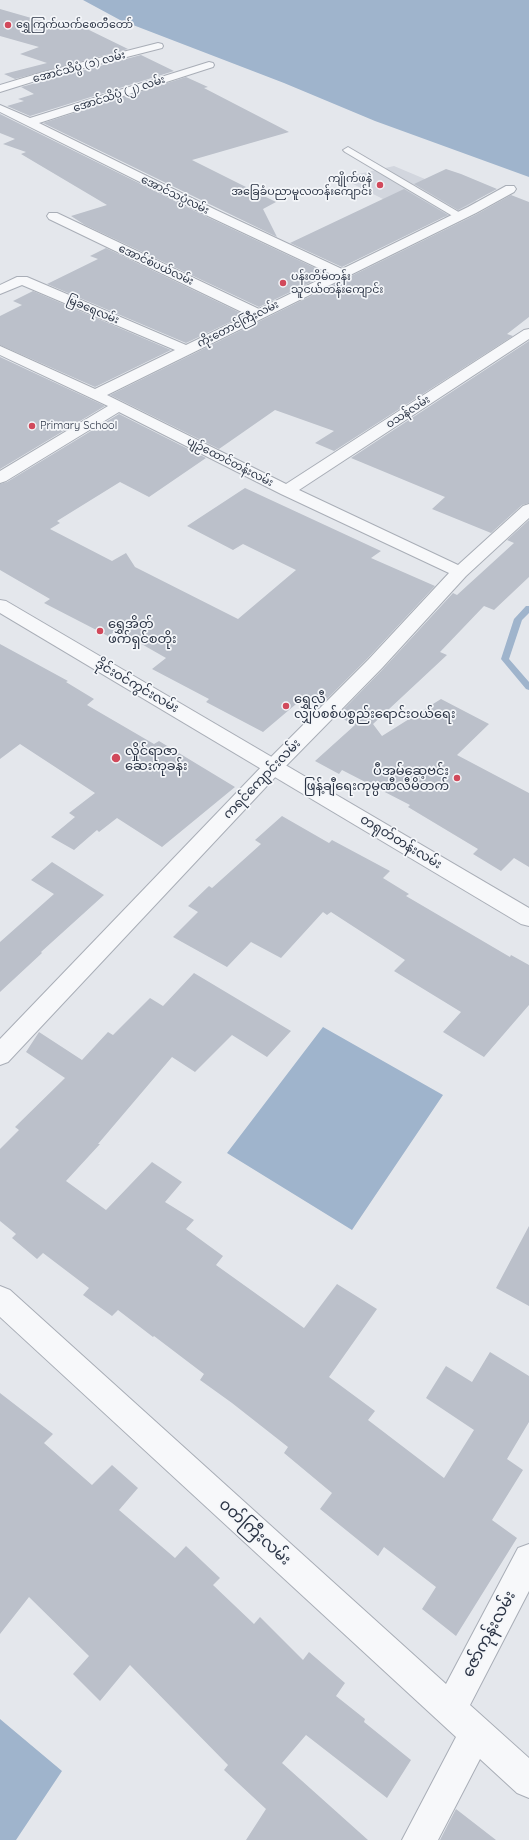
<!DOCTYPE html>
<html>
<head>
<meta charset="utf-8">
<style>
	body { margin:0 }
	canvas { display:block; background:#e4e7ec }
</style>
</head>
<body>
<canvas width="529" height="1840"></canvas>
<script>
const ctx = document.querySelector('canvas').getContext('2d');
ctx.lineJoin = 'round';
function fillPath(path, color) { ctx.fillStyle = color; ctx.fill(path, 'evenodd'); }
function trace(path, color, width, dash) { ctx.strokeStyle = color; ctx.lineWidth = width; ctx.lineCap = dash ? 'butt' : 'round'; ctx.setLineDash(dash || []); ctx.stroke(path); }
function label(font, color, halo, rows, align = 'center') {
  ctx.font = font + ' Quicksand,"Noto Sans Myanmar",sans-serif'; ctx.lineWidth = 3.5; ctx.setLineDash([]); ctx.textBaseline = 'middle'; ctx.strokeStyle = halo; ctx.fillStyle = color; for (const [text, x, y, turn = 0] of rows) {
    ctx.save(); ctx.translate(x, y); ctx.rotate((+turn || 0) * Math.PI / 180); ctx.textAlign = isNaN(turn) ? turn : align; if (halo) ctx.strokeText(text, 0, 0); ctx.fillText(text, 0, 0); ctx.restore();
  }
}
fillPath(new Path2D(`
	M394 166 482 203 447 218 408 198 393 204 341 178Z`), '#d2d6de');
fillPath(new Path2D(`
	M83 0H529V177L375 121 284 83 120 20Z
	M323 1027 443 1095 352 1230 227 1153Z
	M0 1719 62 1771 16 1840H0Z`), '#9fb4cc');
fillPath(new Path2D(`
	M526 606H529V613L522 620 509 659 529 682V690L526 689 501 659 514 619Z`), '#9fb4cc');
fillPath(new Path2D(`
	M0 9 73 30 83 27 128 49 15 79 4 74 47 63 20 54 39 47 0 36Z
	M141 55 174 71 30 116 7 106 24 101 18 99 34 94 21 87Z
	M186 77 208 87 204 88 289 132 192 160 276 202 263 209 277 237 43 123Z
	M0 114 207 217 328 274 259 307 85 225 71 216 107 205 21 154 26 152 3 144 15 139 0 133Z
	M446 169 461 174 497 189 458 210 414 184Z
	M404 189 448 215 342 267 290 243Z
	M511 195 529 202V317L507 334 513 336 334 451 315 443 334 431 275 410 219 449 110 395 477 214Z
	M106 248 245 315 186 343 47 284 98 259 90 256Z
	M33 291 171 350 95 387 0 345V316L22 305 13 301Z
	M529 341V503L522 505 491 533 432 509 445 497 351 458Z
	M0 357 105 406 0 469Z
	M119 414 206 458 149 497 120 482 57 521 60 523 50 529 112 561 126 553 135 567 238 619 296 570 243 544 233 550 187 526 245 488 381 551 371 558 435 586 367 659 319 707 302 699 263 732 206 702 209 699 152 669 166 658 117 630 108 636 44 603 50 599 0 570V484L7 482Z
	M529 520V577L494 610 484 606 440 652 447 655 373 724 382 736 441 699 489 724 457 755 529 793V867L514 858 501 871 473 854 478 849 408 807 410 805 342 770 339 774 315 761 355 725 337 716 383 669 453 593 457 595 514 543 507 540Z
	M0 644 68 681 66 682 94 699 87 705 154 744 159 741 235 787 162 847 117 818 99 832 97 830 74 850 51 837 75 817 69 813 95 793 20 744 0 759Z
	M282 816 329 843 332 840 390 871 383 878 409 894 406 896 510 957 511 955 529 965V1005L484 1057 443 1032 461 1012 394 971 405 960 331 912 327 915 323 912 281 958 251 942 227 967 173 937 198 912 188 906 209 886 212 888 261 844 255 840Z
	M52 862 104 895 41 952 42 953 0 992V942L54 894 31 880Z
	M194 973 291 1031 267 1057 232 1035 195 1072 172 1057 98 1144H100L66 1181 106 1210 152 1162 182 1182 165 1202 194 1220 186 1229 223 1256 216 1265 304 1328 337 1284 377 1309 329 1377 375 1411 368 1420 444 1478 474 1430 426 1398 446 1366 472 1382 490 1352 529 1376V1422L507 1459 523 1470 492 1520 517 1538 456 1636 422 1609 436 1587 384 1547 378 1556 320 1509 332 1493 284 1453 288 1447 232 1403 200 1380 204 1374 154 1336 153 1337 118 1310 112 1316 83 1295 89 1288 43 1253 37 1259 12 1238 16 1234 0 1221V1149L19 1130 15 1127 65 1078 26 1052 39 1032 82 1060 108 1032 113 1035 150 998 163 1006Z
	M529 1226V1306L496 1288Z
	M0 1393 53 1434 44 1443 92 1485 112 1465 138 1488 119 1510 175 1558 186 1546 220 1578 213 1585 254 1624 260 1617 303 1660 309 1652 345 1683 336 1696 365 1719 364 1722 411 1760 387 1798 306 1735 282 1763 368 1840H246L266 1809 224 1770 228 1765 130 1665 100 1701 73 1674 89 1656 29 1597 0 1634Z
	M456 1809 496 1840H440Z`), '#bbc0ca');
const service = new Path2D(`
	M348 147 462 214 464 216 462 218H456L345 152 343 150Z`);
const minor = new Path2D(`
	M158 43 162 44 163 46 162 48 48 77 0 92V85L40 73Z
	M209 62 213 63 214 65 213 67 39 123 216 210 342 269 468 207 506 186H514L516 189 514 192 476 213 107 395 286 484 524 330 529 329V339L299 490 458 565 523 506 529 504V518L466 576 382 668 280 772 8 1062 0 1065V1039L266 762 368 660 449 573 281 494 119 412 6 481 0 483V471L108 406 0 355V346L95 389 175 350 22 285 0 294V285L17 277H27L186 345 248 315 49 219 47 216 49 213H57L259 309 331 274 208 216 0 112V105L30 118Z
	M0 1286 10 1290 446 1684 518 1548 529 1544V1591L470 1705 529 1758V1798L517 1793 480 1759 438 1840H402L456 1737 0 1317Z`);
const tertiary = new Path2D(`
	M0 600 6 601 529 908V926L521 924 0 613Z`);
trace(service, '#a9aeb7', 2);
trace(minor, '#a9aeb7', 2);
trace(tertiary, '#a9aeb7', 2);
fillPath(service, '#f7f8fa');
fillPath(minor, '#f7f8fa');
fillPath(tertiary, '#f7f8fa');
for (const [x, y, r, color] of [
	[8,25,4,"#d1495b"],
	[380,185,4,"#d1495b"],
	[283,283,4,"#d1495b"],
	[32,426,4,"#d1495b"],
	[100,631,4,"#d1495b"],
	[286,706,4,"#d1495b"],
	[116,758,5,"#d1495b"],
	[457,778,4,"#d1495b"]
]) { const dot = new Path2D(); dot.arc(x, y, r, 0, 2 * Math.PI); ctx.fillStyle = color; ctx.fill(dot); trace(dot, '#f4f6f9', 1.5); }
label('11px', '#2b3445', '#f4f6f9', [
	["ရွှေကြက်ယက်စေတီတော်",16,25],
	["ကျိုက်ဖနဲ",372,179,"right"],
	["အခြေခံပညာမူလတန်းကျောင်း",372,192,"right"],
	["ပန်းတိမ်တန်း",291,277],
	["သူငယ်တန်းကျောင်း",291,290],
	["Primary School",40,426]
], 'left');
label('11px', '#2b3445', '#f4f6f9', [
	["အောင်သိပ္ပံ (၁) လမ်း",79,67,-15],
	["အောင်သိပ္ပံ (၂) လမ်း",119,94,-18],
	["အောင်သပ္ပံလမ်း",175,195,26],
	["အောင်စံပယ်လမ်း",156,265,25],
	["မြခရေလမ်း",93,310,23],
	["ကိုးတောင်ကြီးလမ်း",238,324,-27],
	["ဝသန်လမ်း",408,412,-33],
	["ပျဉ်ထောင်တန်းလမ်း",230,462,27]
]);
label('13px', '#2b3445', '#f4f6f9', [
	["ရွှေအိတ်",108,624],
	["ဖက်ရှင်စတိုး",108,639],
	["ရွှေလီ",294,699],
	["လျှပ်စစ်ပစ္စည်းရောင်းဝယ်ရေး",294,714],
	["လှိုင်ရာဇာ",125,751],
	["ဆေးကုခန်း",125,766],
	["ပီအမ်ဆေ့ဗင်း",449,771,"right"],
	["ဖြန့်ချီရေးကုမ္ပဏီလီမိတက်",449,786,"right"]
], 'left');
label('13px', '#2b3445', '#f4f6f9', [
	["ဒိုင်းဝင်ကွင်းလမ်း",137,686,30],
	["ကရင်ကျောင်းလမ်း",262,779,-46],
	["တရုတ်တန်းလမ်း",401,842,31]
]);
label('16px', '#2b3445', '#f4f6f9', [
	["၀တ်ကြီးလမ်း",255,1532,42],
	["ဇော်ကုန်းလမ်း",489,1634,-62]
]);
</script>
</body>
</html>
